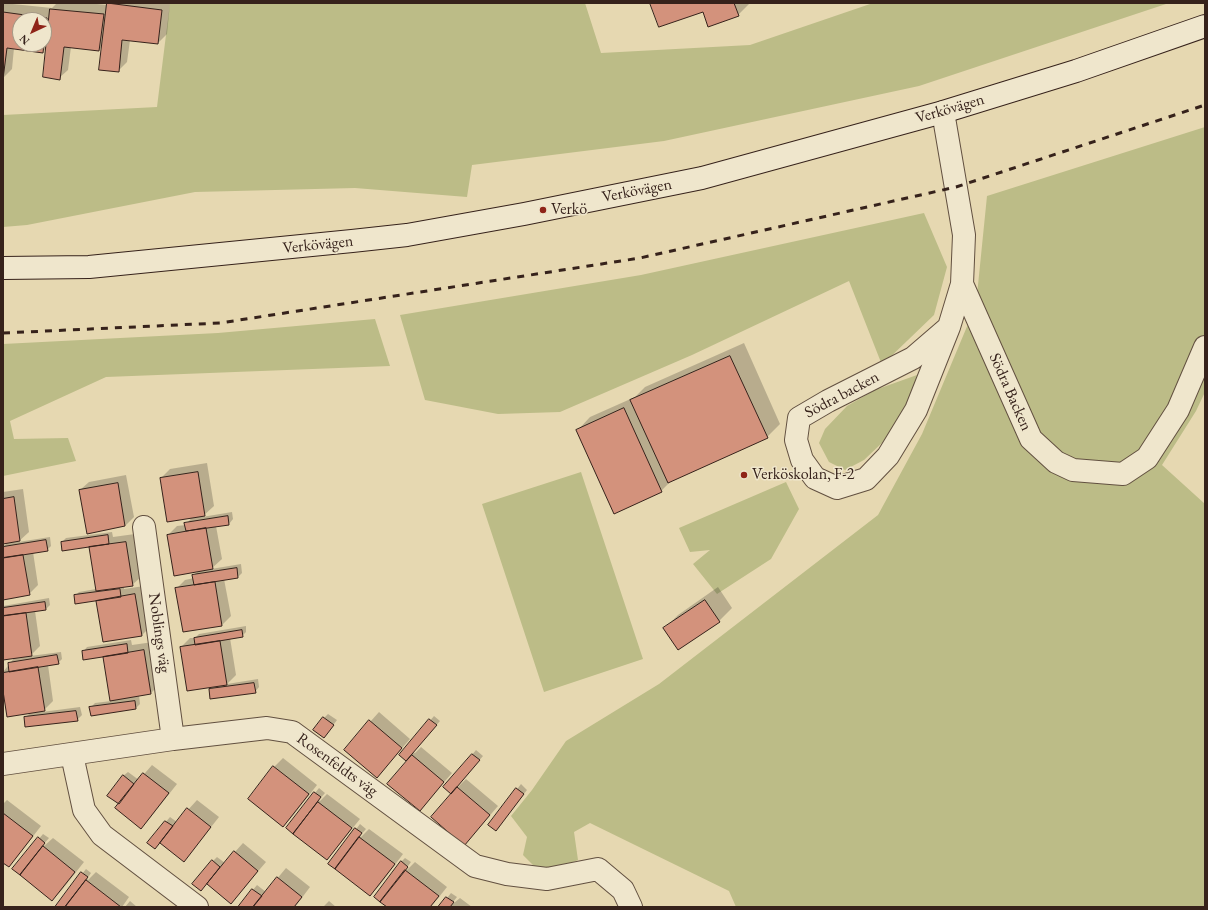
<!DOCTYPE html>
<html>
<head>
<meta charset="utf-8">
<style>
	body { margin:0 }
	#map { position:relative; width:1208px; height:910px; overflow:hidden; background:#e6d8b1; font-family:"EB Garamond",serif }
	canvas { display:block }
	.frame { position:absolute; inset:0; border:4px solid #36221b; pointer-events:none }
	.north { position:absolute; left:12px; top:12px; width:40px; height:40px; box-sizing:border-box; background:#efe6cc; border:1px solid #a59885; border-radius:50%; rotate:224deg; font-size:11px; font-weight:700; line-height:16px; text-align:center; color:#36221b }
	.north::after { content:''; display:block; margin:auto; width:14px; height:18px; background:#8f2418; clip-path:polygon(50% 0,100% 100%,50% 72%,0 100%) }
</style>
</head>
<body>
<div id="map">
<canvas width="1208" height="910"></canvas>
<div class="frame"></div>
<div class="north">N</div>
</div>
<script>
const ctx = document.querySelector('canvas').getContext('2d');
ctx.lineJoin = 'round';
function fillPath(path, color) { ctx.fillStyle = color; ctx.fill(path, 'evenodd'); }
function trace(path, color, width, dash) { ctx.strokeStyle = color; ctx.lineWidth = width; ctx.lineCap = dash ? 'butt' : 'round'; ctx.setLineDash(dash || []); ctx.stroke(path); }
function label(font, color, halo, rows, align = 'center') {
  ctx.font = font + ' "EB Garamond",serif'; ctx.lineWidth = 3; ctx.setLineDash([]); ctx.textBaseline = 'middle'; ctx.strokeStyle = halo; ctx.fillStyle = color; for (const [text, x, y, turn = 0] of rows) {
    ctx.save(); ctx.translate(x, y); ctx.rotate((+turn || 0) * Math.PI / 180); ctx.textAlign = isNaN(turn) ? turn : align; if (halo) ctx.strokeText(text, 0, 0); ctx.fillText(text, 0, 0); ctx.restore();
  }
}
fillPath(new Path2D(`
	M170 3H585L601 53 750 45 873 3H1169L919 86 664 141 472 165 467 197 355 188 195 192 27 225 3 227V115L157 107Z
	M1205 127V392L1196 411 1162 465 1205 504V907H736L729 891 590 823 574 832 578 860 564 866 536 868 523 855 527 837 511 816 532 790 566 741 659 684 878 515 922 434 976 305 987 196Z
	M924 213 947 267 934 315 882 365 849 281 692 355 560 412 498 414 425 400 400 315 641 275Z
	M375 319 390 366 106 377 10 421 14 439 68 438 76 461 3 476V344L218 333Z
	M917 375 910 401 885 440 864 460 845 470 829 462 819 443 825 429 847 406 875 390Z
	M581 472 643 659 544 692 482 504Z
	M786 482 799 509 771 559 717 594 693 564 710 550 690 552 679 528Z`), '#bcbc87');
fillPath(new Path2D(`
	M3 3 52 8 57 3H86L108 5 109 3H170L167 34 158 43 130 40 127 62 118 71 103 46 99 50 71 47 68 70 59 78 47 47 42 52 14 48 12 69 3 78ZM20 20H44V44H20Z
	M651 3H750L738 15Z
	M744 343 780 424 767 437 672 480 661 491 577 431 590 417 635 397 645 387Z
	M207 463 214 506 202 517 232 512 233 519 229 524 216 526 222 559 211 569 241 564 242 573 238 577 224 579 231 616 222 625 176 589 185 580 194 578 193 576 199 570 168 535 177 526 186 525 192 517 161 478 170 469Z
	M126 475 134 517 125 526 87 532 80 490 89 482Z
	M23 489 29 532 18 542 50 537 51 546 47 550 33 552 38 585 29 594 3 599V547L8 542 3 543V492Z
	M112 532 113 537 135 534 141 577 132 585 124 587V589L144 586 151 626 142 635 97 601 99 599 75 596 79 592 96 589 90 546 62 542 66 538Z
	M718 587 732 608 719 621 665 628 678 615Z
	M49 598 50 605 46 609 35 611 40 646 30 656 61 652 62 659 58 663 48 665 53 701 42 712 80 707 82 715 77 720 25 718 31 712 3 685V672L15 657 3 659V606Z
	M246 626V632L242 636 230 638 236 675 227 684 258 679 259 687 255 692 210 690 214 686 181 647 190 638H195L199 634Z
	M131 640 132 645 153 642 160 684 151 693 139 695 140 704 136 708H90L95 703 111 701 104 656 83 652 87 647Z
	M379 712 410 739 377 777 345 750Z
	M328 714 337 720 328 732 324 718Z
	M434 716 440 721 413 752 415 753 421 747 452 773 420 810 408 761 401 755Z
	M476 750 483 756 457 786 458 787 466 779 498 806 473 835 456 790 445 787Z
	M283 758 317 785 292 817 283 826 274 767Z
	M152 765 177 784 150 818 141 827 120 804 123 776 128 772 139 780Z
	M521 784 527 790 496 830 490 825Z
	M319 788 325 793 319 800 320 801 327 794 360 819 335 850 326 859 287 828Z
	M7 800 41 826 17 857 8 866 3 861V804Z
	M197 800 219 817 192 851 184 860 160 842 148 843 170 817 177 822Z
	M360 824 366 829 360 836 361 837 369 829 403 854 379 886 370 895 330 864Z
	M43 834 49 838 43 845 44 846 53 838 84 862 61 891 52 900 14 869Z
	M243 843 266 862 231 903 207 883 213 861 217 857 225 863Z
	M405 858 411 862 406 869 407 870 415 862 447 887 431 907H388L401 862Z
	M286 868 310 887 295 907H239L257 885 266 892Z
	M86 869 91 873 87 879 88 880 96 872 129 897 122 907H56Z
	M451 893 457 897 453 902 454 903 460 898 472 907H440Z
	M130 901 137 907H125Z
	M329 901 336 907H323Z`), '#0003');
const building = new Path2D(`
	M107 3 162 10 158 44 122 40 119 72 99 70Z
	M650 3H734L739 16 708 27 703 12 659 27Z
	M50 9 104 14 99 51 64 47 60 80 43 77Z
	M3 12 47 18 44 42V20H20V44H44L43 53 7 48 3 79Z
	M730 356 768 438 668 483 630 400Z
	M624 408 662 492 614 514 576 430Z
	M198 472 205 516 167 522 160 478Z
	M118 483 125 526 87 534 79 490Z
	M14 497 20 541 3 544V499Z
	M228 516 229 525 186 531 184 523Z
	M206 528 213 569 174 576 167 535Z
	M108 535 109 544 62 551 61 542Z
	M46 540 48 551 3 558V547Z
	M126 542 133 586 96 591 89 547Z
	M23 555 30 595 3 600V558Z
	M237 568 238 578 194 585 192 575Z
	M215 582 222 626 183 632 175 588Z
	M120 589 121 597 75 604 74 595Z
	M135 594 142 636 103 642 96 601Z
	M705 600 720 622 678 650 663 628Z
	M45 602 46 610 3 616V608Z
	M26 613 32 656 3 660V616Z
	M242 630 243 637 195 645 194 638Z
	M220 641 227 685 187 691 180 647Z
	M127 644 128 653 83 660 82 651Z
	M144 650 151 694 110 701 103 657Z
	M57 655 59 664 9 672 8 663Z
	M38 667 45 711 7 717 3 691V673Z
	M254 683 256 693 210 699 209 689Z
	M135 701 136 709 91 716 89 707Z
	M76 711 78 721 25 727 24 717Z
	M323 717 334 725 324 738 313 730Z
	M429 719 437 725 406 761 399 755Z
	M369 720 402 748 377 778 344 750Z
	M472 754 480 760 451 794 443 787Z
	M412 755 444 782 420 811 387 784Z
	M273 766 309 794 283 827 248 799Z
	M143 773 169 793 141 829 115 808Z
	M123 775 134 784 119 804 107 796Z
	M457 787 490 815 464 846 431 817Z
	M516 788 524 794 496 831 488 825Z
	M314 792 321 797 293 834 286 828Z
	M318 802 352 828 327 860 293 834Z
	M187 808 211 827 184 862 160 843Z
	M3 813 33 836 9 867 3 863Z
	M165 821 173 826 155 849 147 843Z
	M355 828 362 833 335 869 328 864Z
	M38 837 45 843 20 875 12 869Z
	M359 837 395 864 370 896 335 869Z
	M43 846 75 872 52 901 20 875Z
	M234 851 258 871 231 904 207 884Z
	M212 860 220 867 201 891 192 884Z
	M401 861 408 867 380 902 374 897Z
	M405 870 439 896 430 907H387L380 902Z
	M81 872 88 877 65 907H55Z
	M277 877 302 897 294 907H253Z
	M86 880 121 907H65Z
	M252 889 262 896 253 907H238Z
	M446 897 454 902 450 907H438Z`);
fillPath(building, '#d3927c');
trace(building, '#36221b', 1);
const minor = new Path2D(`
	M943 112 964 235 962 284 949 327 913 358 828 401 799 418 796 440 802 460 815 478 837 488 866 479 888 456 916 410 949 327
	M962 284 1031 439 1056 462 1073 470 1123 474 1147 458 1178 410 1205 347
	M144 527 173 739
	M72 755 84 810 102 835 197 907
	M3 764 173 739 267 728 292 732 475 866 507 874 547 879 598 869 623 890 631 907`);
const secondary = new Path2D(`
	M3 268 89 267 352 241 407 235 524 214 702 178 943 112 1076 71 1205 26`);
trace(minor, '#625040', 24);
trace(secondary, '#36221b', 24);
trace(minor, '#efe6cc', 22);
trace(secondary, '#efe6cc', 22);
trace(new Path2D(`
	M3 333 220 323 640 258 956 187 1205 105`), '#36221b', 3, [7, 7]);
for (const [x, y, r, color] of [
	[543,210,4,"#8f2418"],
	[744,475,4,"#8f2418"]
]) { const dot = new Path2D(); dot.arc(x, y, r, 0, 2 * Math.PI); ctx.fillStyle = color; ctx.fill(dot); trace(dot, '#efe6cc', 1.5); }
label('16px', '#36221b', '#efe6cc', [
	["Verkövägen",950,109,-16],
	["Verkövägen",637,191,-11],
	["Verkövägen",318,245,-6],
	["Södra Backen",1010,392,66],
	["Södra backen",842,395,-28],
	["Noblings väg",159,633,82],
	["Rosenfeldts väg",337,765,36]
]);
label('16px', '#36221b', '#efe6cc', [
	["Verkö",551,210],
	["Verköskolan, F-2",752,475]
], 'left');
</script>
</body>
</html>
